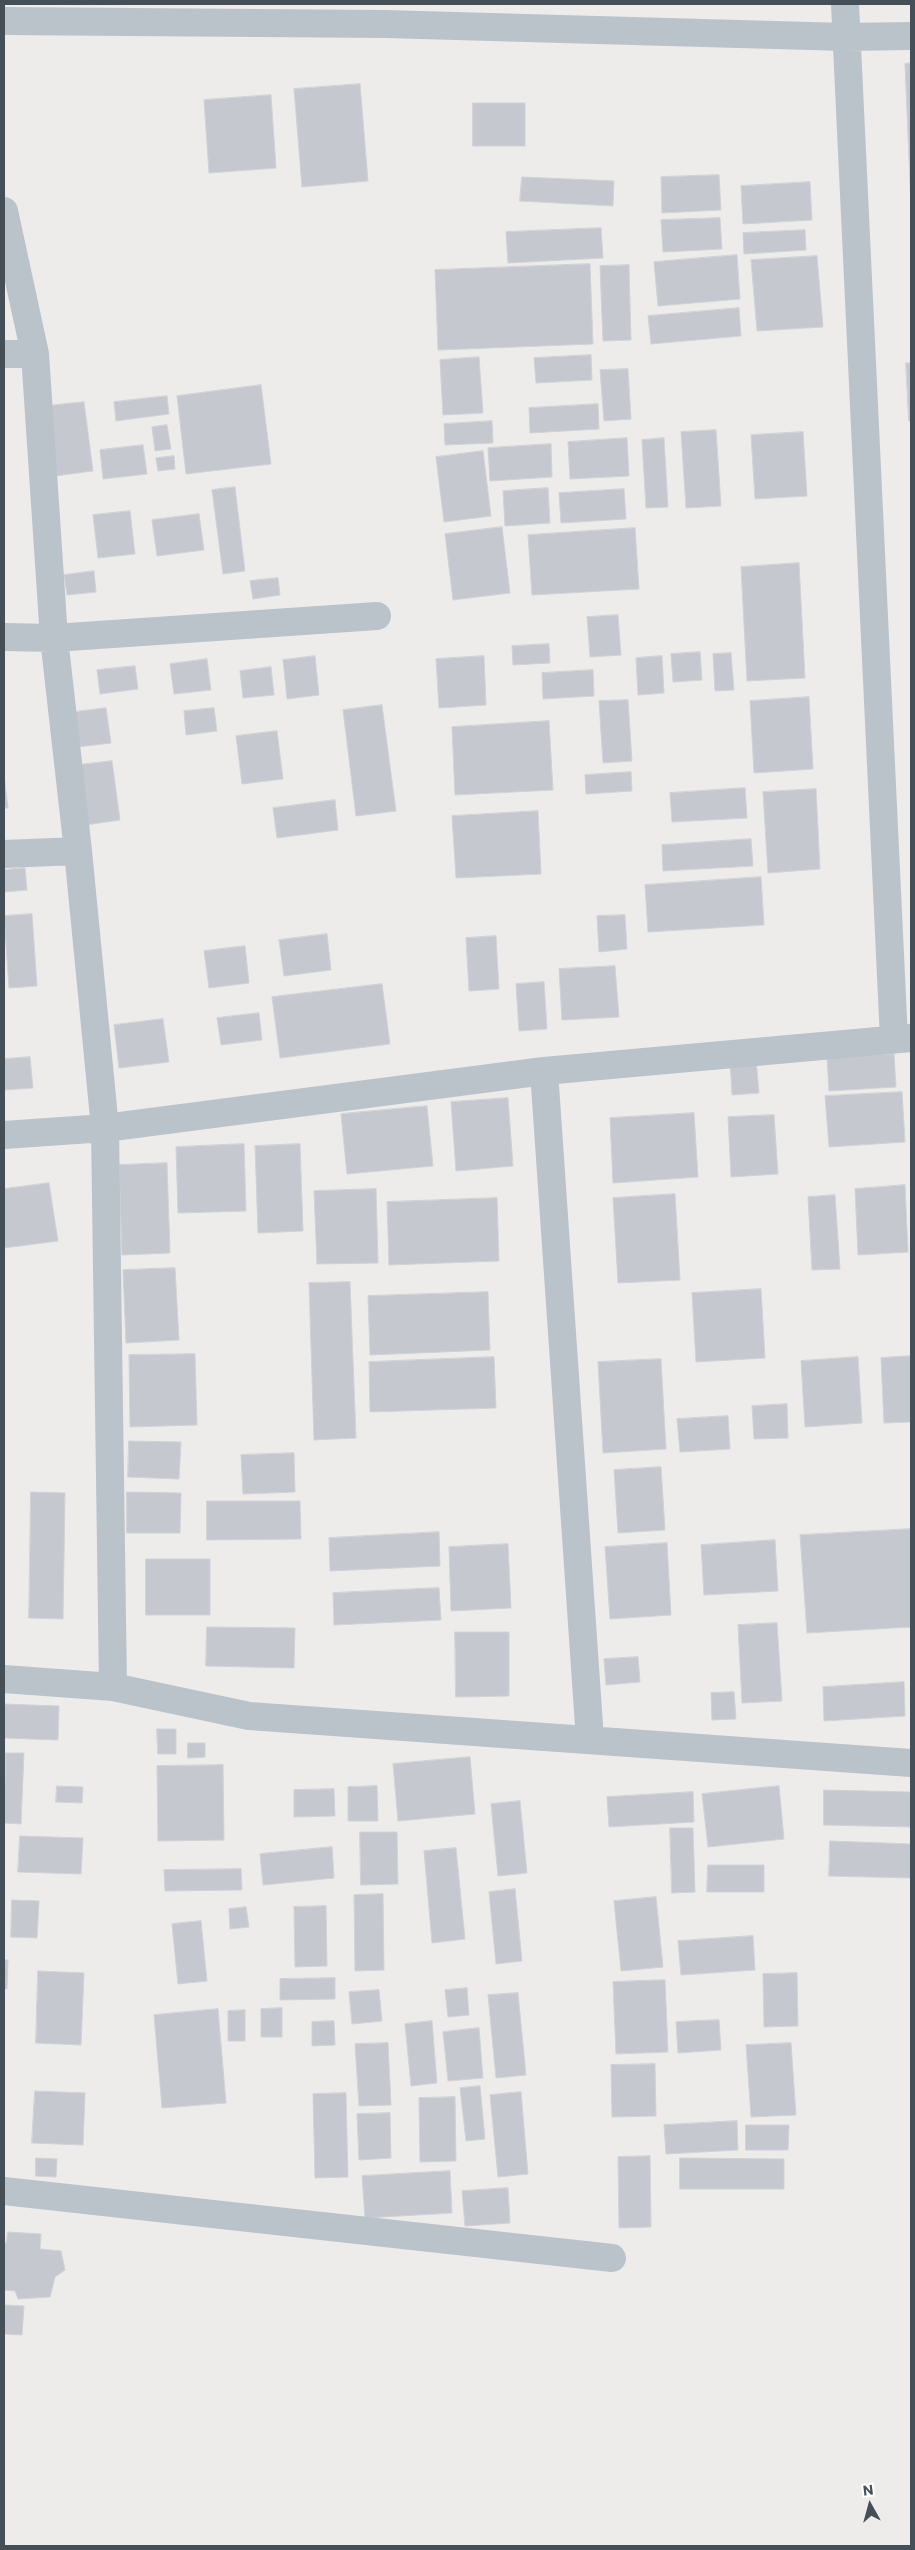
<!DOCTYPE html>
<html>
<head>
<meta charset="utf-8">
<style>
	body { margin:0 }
	#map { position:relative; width:915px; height:2550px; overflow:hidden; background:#eeebeb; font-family:Commissioner,sans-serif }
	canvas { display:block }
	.frame { position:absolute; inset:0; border:5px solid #454f57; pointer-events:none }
	.north { position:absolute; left:845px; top:2480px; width:50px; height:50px; -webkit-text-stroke:4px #fff; paint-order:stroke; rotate:353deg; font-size:14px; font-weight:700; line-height:20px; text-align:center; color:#454f57 }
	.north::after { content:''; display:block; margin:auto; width:18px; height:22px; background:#454f57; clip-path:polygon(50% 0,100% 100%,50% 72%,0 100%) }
</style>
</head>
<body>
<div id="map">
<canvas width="915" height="2550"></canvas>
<div class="frame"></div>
<div class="north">N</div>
</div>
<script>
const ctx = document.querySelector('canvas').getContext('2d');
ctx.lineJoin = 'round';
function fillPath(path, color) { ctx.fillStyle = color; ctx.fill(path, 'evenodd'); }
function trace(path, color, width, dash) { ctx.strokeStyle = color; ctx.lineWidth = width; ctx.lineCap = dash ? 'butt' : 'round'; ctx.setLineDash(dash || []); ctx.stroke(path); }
const building = new Path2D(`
	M911 63V207L905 64Z
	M360 84 368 181 302 187 294 89Z
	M271 95 276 168 209 173 204 100Z
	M473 103H525V146H473Z
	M719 175 721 210 662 213 661 177Z
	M522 177 614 181 613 206 520 201Z
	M810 182 812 220 743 224 741 186Z
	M720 218 722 249 663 252 661 220Z
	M601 228 603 258 508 263 506 232Z
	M805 230 806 250 744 254 743 233Z
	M737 255 740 299 658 306 654 262Z
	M817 256 823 327 757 331 751 260Z
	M590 264 593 344 438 350 435 270Z
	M629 265 631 340 603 341 600 266Z
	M739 308 741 336 651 344 648 316Z
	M591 355 592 380 536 383 534 358Z
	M479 357 483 413 443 415 440 360Z
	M906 363H911V421H909Z
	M628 369 631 419 604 421 600 370Z
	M261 385 271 464 186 474 177 396Z
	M167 396 169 414 116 421 114 402Z
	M84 402 93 471 55 476 47 406Z
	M598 404 599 429 530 433 529 408Z
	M492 421 493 443 445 445 444 424Z
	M167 425 171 449 155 451 152 427Z
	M716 430 721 506 686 508 681 432Z
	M803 432 807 496 755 499 751 435Z
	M627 438 629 476 570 479 568 442Z
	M664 438 668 507 646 508 642 440Z
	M551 444 552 477 490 481 488 448Z
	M143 445 147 474 103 479 100 450Z
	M483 451 491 516 444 522 436 457Z
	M174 456 175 469 158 471 156 458Z
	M235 487 245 571 223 574 212 490Z
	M548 488 550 523 505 526 503 491Z
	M624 489 626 519 561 523 559 493Z
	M130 511 135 554 98 558 93 515Z
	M199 514 204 550 157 556 152 520Z
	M502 527 510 593 453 600 445 534Z
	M635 528 639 589 532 595 528 535Z
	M799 563 805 678 747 681 741 567Z
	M94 571 96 592 67 595 64 575Z
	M278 578 280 595 253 599 250 581Z
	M618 615 621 655 590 657 587 617Z
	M549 644 550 663 513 665 512 646Z
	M700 652 702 680 673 682 671 654Z
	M731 653 734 690 715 691 713 654Z
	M315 656 319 695 287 699 283 660Z
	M484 656 486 705 439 708 436 659Z
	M662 656 664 693 638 695 636 658Z
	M207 659 211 690 174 694 170 664Z
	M135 666 138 689 100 694 97 670Z
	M271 667 274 695 243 698 240 671Z
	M593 670 594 696 543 699 542 673Z
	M809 697 813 769 754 773 750 701Z
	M628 700 632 761 603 763 599 701Z
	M382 705 396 811 356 816 343 710Z
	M106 708 111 743 78 747 74 712Z
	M214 708 217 731 186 735 184 711Z
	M549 721 553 790 455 795 452 727Z
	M277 731 283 779 242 784 236 736Z
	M112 761 120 820 86 825 78 765Z
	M631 772 632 791 586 794 585 775Z
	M4 775 8 808H4Z
	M745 788 747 818 672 822 670 793Z
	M816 789 820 869 768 873 763 792Z
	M335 800 338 830 277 838 273 808Z
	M538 811 541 874 456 878 452 816Z
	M751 839 753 866 663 871 662 845Z
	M25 868 27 890 4 892V870Z
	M761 877 764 925 648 932 645 885Z
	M32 914 37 986 9 988 4 916Z
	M625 915 627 949 599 952 597 916Z
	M327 934 331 970 284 976 279 940Z
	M496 936 499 989 469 991 466 938Z
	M245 946 249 983 209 988 204 951Z
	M615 966 619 1017 562 1020 559 969Z
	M544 982 547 1029 519 1031 516 984Z
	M382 984 390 1044 280 1058 272 997Z
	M259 1013 262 1040 221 1045 217 1018Z
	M163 1019 169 1062 119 1068 114 1025Z
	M894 1054 896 1087 829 1091 827 1058Z
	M30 1057 33 1088 4 1090V1059Z
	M756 1058 759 1093 732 1095 730 1059Z
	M902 1092 905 1142 829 1147 825 1096Z
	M508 1098 513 1166 456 1171 451 1102Z
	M427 1106 433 1166 347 1174 341 1114Z
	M694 1113 698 1177 613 1183 610 1118Z
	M774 1115 778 1174 731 1177 728 1117Z
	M244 1144 246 1211 178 1213 176 1147Z
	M300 1144 303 1231 258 1233 255 1146Z
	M167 1163 170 1253 122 1255 119 1165Z
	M49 1183 58 1241 4 1248V1189Z
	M905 1185 908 1252 858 1255 855 1189Z
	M376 1189 378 1263 317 1264 314 1191Z
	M675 1194 680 1280 618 1283 613 1198Z
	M835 1195 840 1269 812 1270 808 1197Z
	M497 1198 499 1261 389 1265 387 1202Z
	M175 1268 179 1340 126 1343 123 1270Z
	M350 1282 356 1438 314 1440 309 1283Z
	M761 1289 765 1358 696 1362 692 1293Z
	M488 1292 490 1350 370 1355 368 1296Z
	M195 1354 197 1425 130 1427 129 1355Z
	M911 1356V1422L884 1423 881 1358Z
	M494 1357 496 1408 370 1412 369 1362Z
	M858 1357 862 1423 805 1427 801 1361Z
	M661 1359 666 1449 603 1453 598 1362Z
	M787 1404 788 1438 754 1439 752 1406Z
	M728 1416 730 1449 680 1452 677 1419Z
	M129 1441 181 1442 179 1479 128 1477Z
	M294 1453 295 1492 243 1494 241 1455Z
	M661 1467 665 1530 618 1533 614 1470Z
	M31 1492 65 1493 63 1619 29 1618Z
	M127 1492 181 1493 180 1533H127Z
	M207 1501H300L301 1539 207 1540Z
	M911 1529V1627L807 1633 800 1535Z
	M439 1532 440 1566 330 1571 329 1538Z
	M775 1540 778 1591 704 1595 701 1545Z
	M667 1543 671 1615 610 1619 605 1547Z
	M508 1544 511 1608 451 1611 449 1547Z
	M146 1559H210V1615H146Z
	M439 1588 441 1620 334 1625 333 1593Z
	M777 1623 782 1701 742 1703 738 1625Z
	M207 1627 295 1628 294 1668 206 1666Z
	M455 1632H509V1696L456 1697Z
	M638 1657 640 1682 606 1685 604 1659Z
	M904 1682 905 1716 824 1721 823 1687Z
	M734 1692 736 1719 712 1720 711 1693Z
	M4 1704 59 1706 58 1740 4 1738Z
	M157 1729H176V1754H158Z
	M188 1743H205V1757L188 1758Z
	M6 1753H24L21 1824 4 1823Z
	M470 1757 475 1814 398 1821 393 1764Z
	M223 1765 224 1840 158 1841 157 1766Z
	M57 1786 83 1787 82 1803 56 1802Z
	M377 1786 378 1821H348V1787Z
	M779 1786 784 1839 708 1847 702 1794Z
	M334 1789 335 1816 294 1817V1790Z
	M824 1790 911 1792V1827L824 1825Z
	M693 1792 694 1822 609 1827 607 1797Z
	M520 1801 527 1873 498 1876 491 1804Z
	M670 1828H693L695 1892 672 1893Z
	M360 1832H397L398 1884 361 1885Z
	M20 1836 83 1838 81 1874 18 1872Z
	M830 1841 911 1844V1878L829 1876Z
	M332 1847 334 1878 263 1885 260 1854Z
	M456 1848 465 1939 432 1943 424 1851Z
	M708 1865H764V1892H707Z
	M241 1869 242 1890 165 1891 164 1870Z
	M515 1889 522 1961 496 1964 489 1892Z
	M383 1894 384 1970 355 1971 354 1895Z
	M656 1897 663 1967 621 1971 614 1901Z
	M12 1900 39 1901 37 1938 11 1937Z
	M326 1906 327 1966 295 1967 294 1907Z
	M246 1907 249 1927 230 1929 229 1909Z
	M201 1921 207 1981 178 1984 172 1924Z
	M753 1936 755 1970 681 1975 678 1941Z
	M4 1960H8L7 1989H4Z
	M38 1971 84 1973 81 2045 36 2043Z
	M797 1973 798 2026 764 2027 763 1974Z
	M335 1978V1999L280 2000V1979Z
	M665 1980 668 2052 616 2054 613 1982Z
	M467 1988 469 2015 448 2017 445 1990Z
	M379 1990 382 2021 352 2024 349 1992Z
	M518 1993 526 2075 496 2078 488 1995Z
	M282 2008V2037H261V2009Z
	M218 2009 226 2103 162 2108 154 2015Z
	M245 2010V2041H228V2011Z
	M719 2020 721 2050 678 2053 676 2022Z
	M334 2021 335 2045 312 2046V2022Z
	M432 2021 437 2083 411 2086 405 2024Z
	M479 2028 483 2078 448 2081 443 2032Z
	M388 2043 391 2105 359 2106 355 2044Z
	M791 2043 796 2115 751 2117 746 2045Z
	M655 2064 656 2116 612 2117 611 2065Z
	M480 2086 485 2139 466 2141 460 2088Z
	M35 2091 85 2093 83 2145 32 2143Z
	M521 2092 528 2174 498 2177 490 2095Z
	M346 2093 348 2177 315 2178 313 2094Z
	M455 2097 456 2161 420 2162 419 2098Z
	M390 2113 391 2158 359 2160 357 2114Z
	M737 2121 738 2150 666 2154 664 2125Z
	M746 2125H789L788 2150H746Z
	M650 2156 651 2227 619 2228 618 2157Z
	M36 2158 57 2159 56 2177 36 2176Z
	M680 2158 784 2159V2189H680Z
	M450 2171 452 2213 365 2218 362 2176Z
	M508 2188 510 2223 465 2226 462 2191Z
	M8 2232 41 2234 40 2249 61 2251 65 2270 55 2277 50 2297 18 2299 15 2291 4 2290V2242L6 2243Z
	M4 2305 24 2306 22 2335 4 2334Z`);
fillPath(building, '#c5c8ce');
trace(building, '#cfd2d6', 1);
trace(new Path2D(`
	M845 4 894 1039
	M4 21 385 24 845 37 911 36
	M4 211 35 354 54 638 78 851 105 1128 113 1687
	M4 354H35
	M4 637 54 638 377 616
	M4 854 78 851
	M544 1071 590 1740
	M4 1135 105 1128 544 1071 911 1038
	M4 1679 113 1687 249 1716 911 1763
	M4 2191 612 2258`), '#bac3ca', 28);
</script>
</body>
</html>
